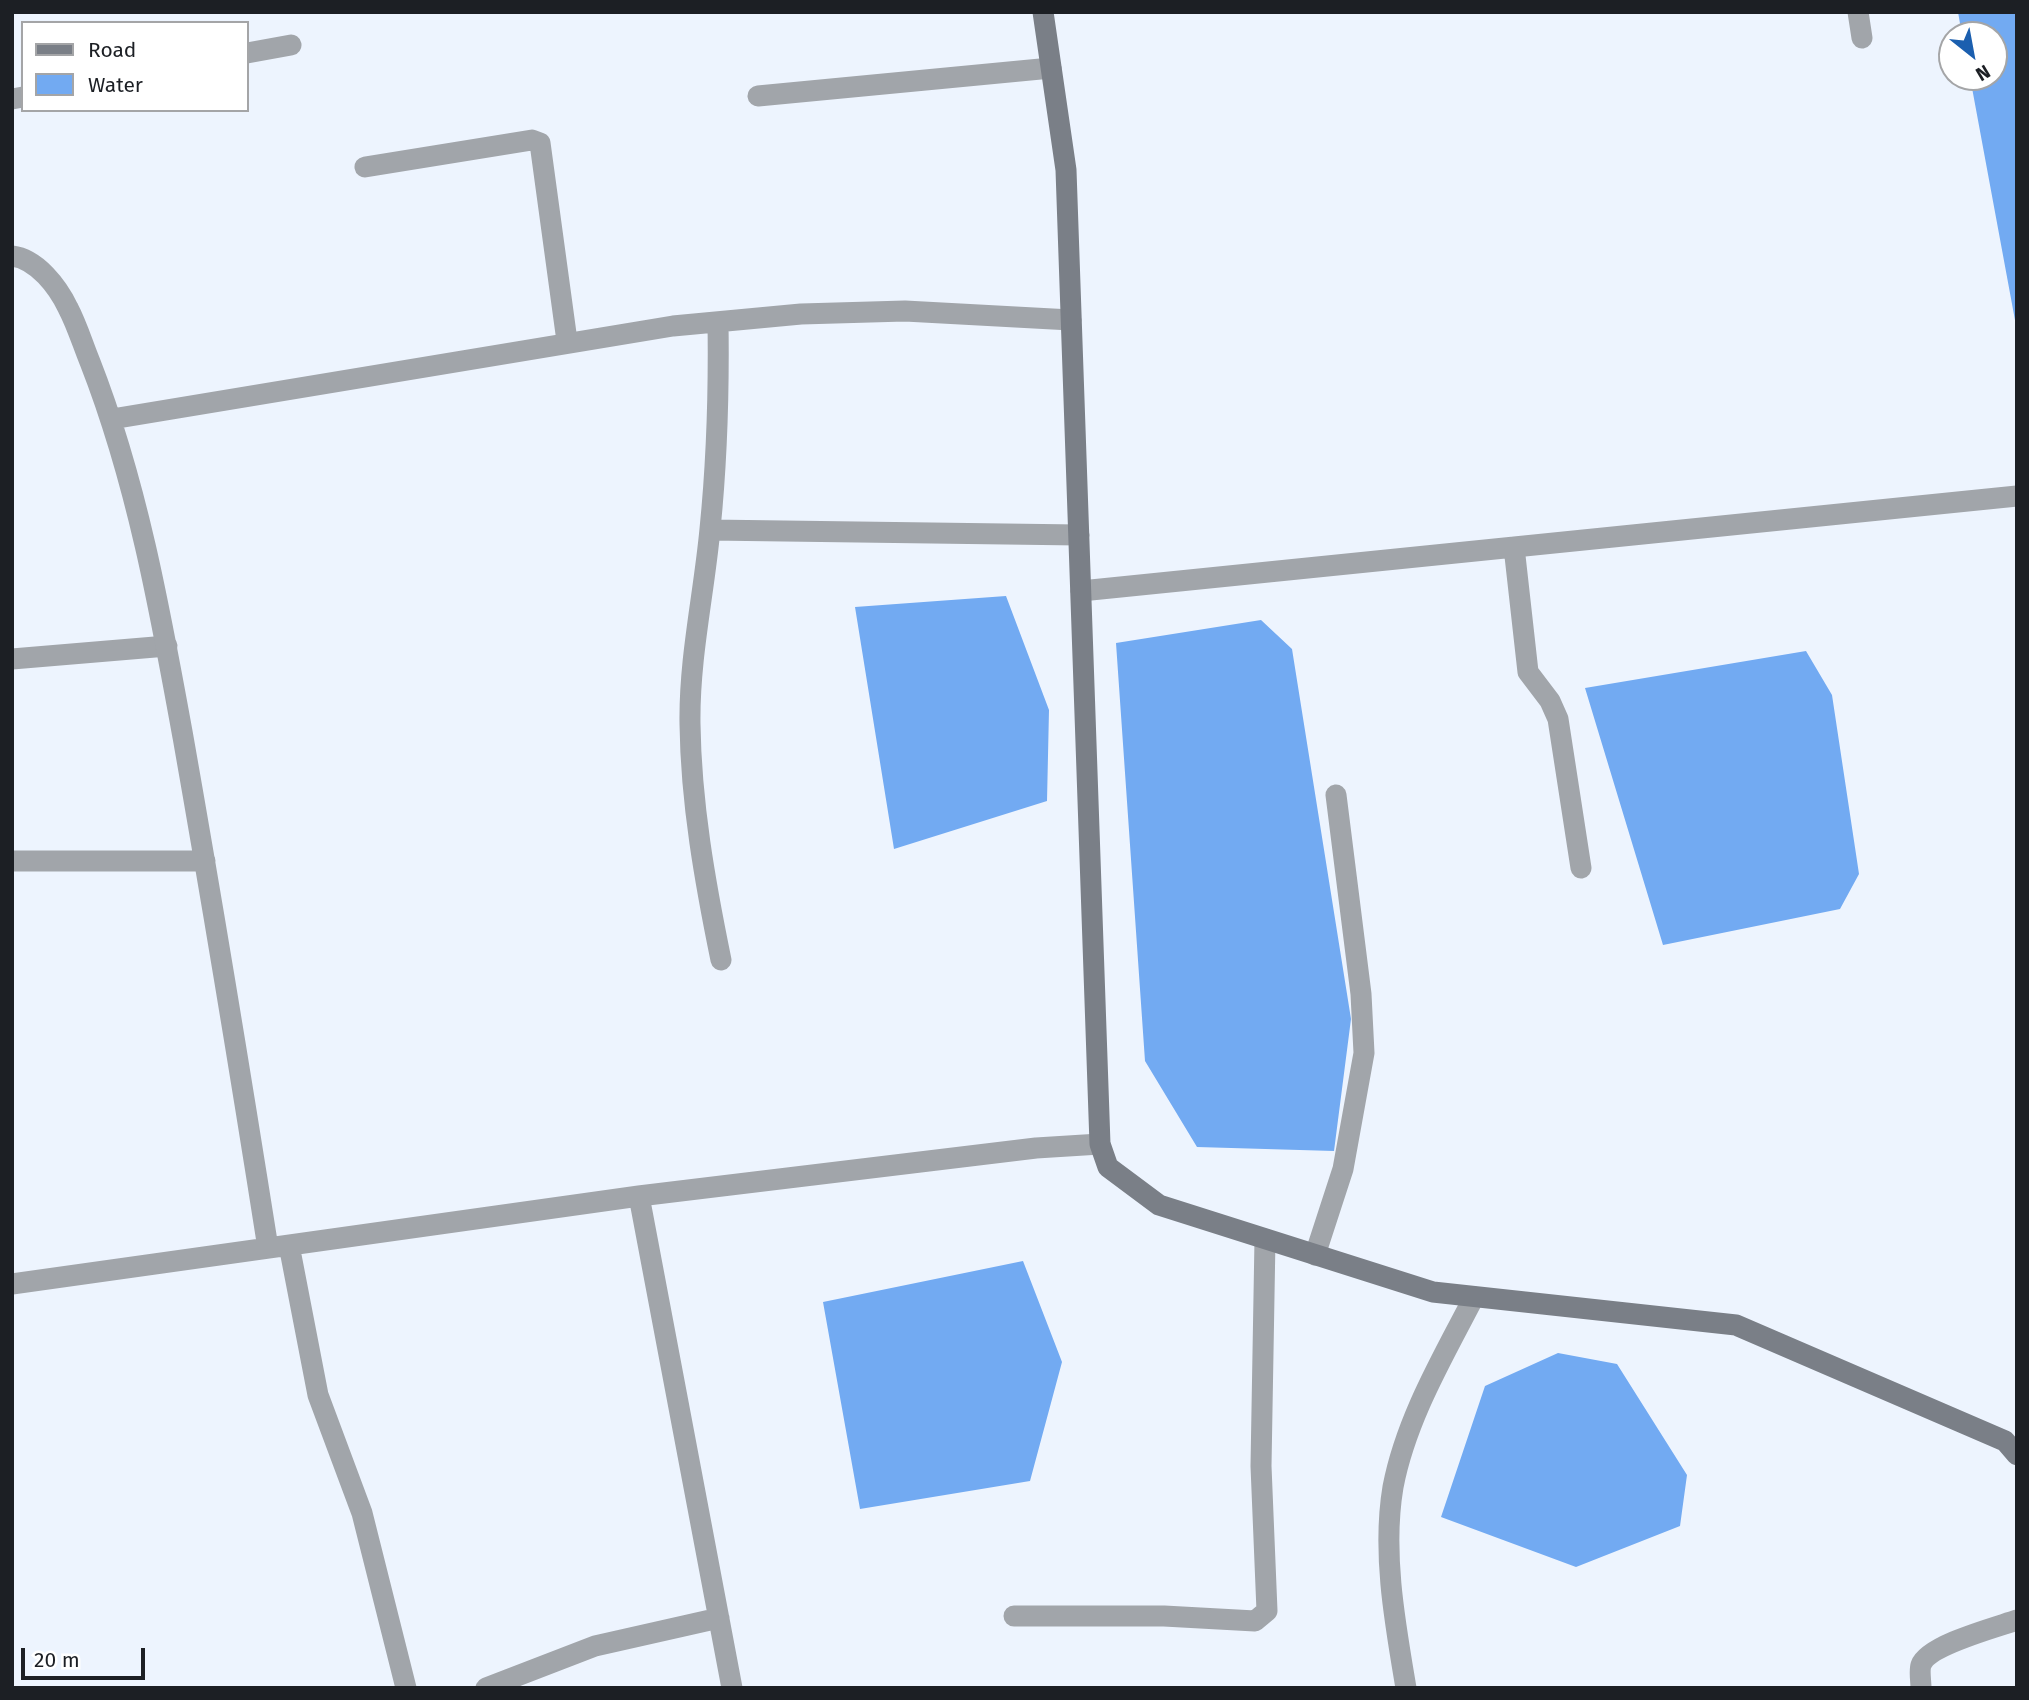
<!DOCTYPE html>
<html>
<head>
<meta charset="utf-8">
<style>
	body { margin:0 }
	#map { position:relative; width:2029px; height:1700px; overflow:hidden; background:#edf4fe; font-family:"Fira Sans",sans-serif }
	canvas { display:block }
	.frame { position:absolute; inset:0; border:14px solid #1c1f24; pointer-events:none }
	.legend { position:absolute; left:21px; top:21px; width:228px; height:91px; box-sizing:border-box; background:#fff; border:2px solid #a4a5a7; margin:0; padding:9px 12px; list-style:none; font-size:21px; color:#1c1f24 }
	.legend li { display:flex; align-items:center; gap:14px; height:35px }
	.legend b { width:35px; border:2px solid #a4a5a7 }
	.north { position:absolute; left:1938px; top:21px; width:70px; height:70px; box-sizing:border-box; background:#fff; border:2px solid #a4a5a7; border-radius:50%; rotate:149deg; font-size:19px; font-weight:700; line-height:28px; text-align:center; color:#1c1f24 }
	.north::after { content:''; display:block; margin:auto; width:24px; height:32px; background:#1b5faf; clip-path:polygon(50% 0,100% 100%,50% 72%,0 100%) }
	.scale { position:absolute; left:21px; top:1648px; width:124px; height:32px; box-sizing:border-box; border:4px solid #1c1f24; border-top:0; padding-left:9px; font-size:21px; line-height:24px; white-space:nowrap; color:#1c1f24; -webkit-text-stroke:5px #fff; paint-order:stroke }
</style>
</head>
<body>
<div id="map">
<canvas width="2029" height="1700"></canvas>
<div class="frame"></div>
<ul class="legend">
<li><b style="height:9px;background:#7a7f87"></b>Road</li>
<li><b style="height:19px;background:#72aaf2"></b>Water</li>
</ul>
<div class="north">N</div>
<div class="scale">20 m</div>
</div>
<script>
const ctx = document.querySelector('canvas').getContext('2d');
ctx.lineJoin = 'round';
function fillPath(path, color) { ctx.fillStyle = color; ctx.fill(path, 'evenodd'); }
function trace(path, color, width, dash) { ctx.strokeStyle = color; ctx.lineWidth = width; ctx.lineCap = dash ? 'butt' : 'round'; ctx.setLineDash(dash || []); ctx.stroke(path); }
fillPath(new Path2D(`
	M1958 12H2017V331L1970 77H1994V35H1962Z
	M1006 596 1049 710 1047 801 894 849 855 607Z
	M1261 620 1292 649 1351 1019 1334 1151 1197 1147 1145 1061 1116 643Z
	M1806 651 1832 695 1859 874 1840 909 1663 945 1585 688Z
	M1023 1261 1062 1362 1030 1481 860 1509 823 1302Z
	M1558 1353 1617 1364 1687 1475 1680 1526 1576 1567 1441 1517 1485 1386Z`), '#72aaf2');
trace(new Path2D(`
	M12 659 167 646`), '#a1a5aa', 21);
trace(new Path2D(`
	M1858 12 1862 38
	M247 53 291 45
	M758 96 1051 68
	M12 99 23 97
	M365 167 532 140 540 143 567 341
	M12 256C37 259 58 287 68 308 77 325 83 345 90 362 137 482 160 610 183 737 213 907 241 1077 268 1248
	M718 322C719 391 717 460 710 529 704 594 689 658 690 724 691 803 705 882 721 960
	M112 419 673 326 801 314 905 311 1071 320
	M710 530 1079 535
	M1514 547 1528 672 1550 701 1558 719 1581 868
	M1081 591 2017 496
	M12 861H205
	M639 1196 732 1688
	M289 1245 318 1395 362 1513 406 1688
	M1315 1255 1343 1169 1364 1053 1361 994 1336 795
	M12 1284 639 1196 1036 1148 1100 1144
	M1014 1616H1164L1255 1621 1267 1611 1261 1466 1265 1239
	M486 1688 595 1646 719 1618
	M1406 1688C1395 1623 1382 1552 1393 1487 1406 1419 1443 1357 1474 1297
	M1921 1688C1921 1681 1919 1671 1921 1665 1928 1645 1997 1627 2017 1620`), '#a1a5aa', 21);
trace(new Path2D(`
	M1043 12 1066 170 1100 1144 1108 1167 1159 1205 1433 1292 1736 1325 2005 1441 2017 1455`), '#7a7f87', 21);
</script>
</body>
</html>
